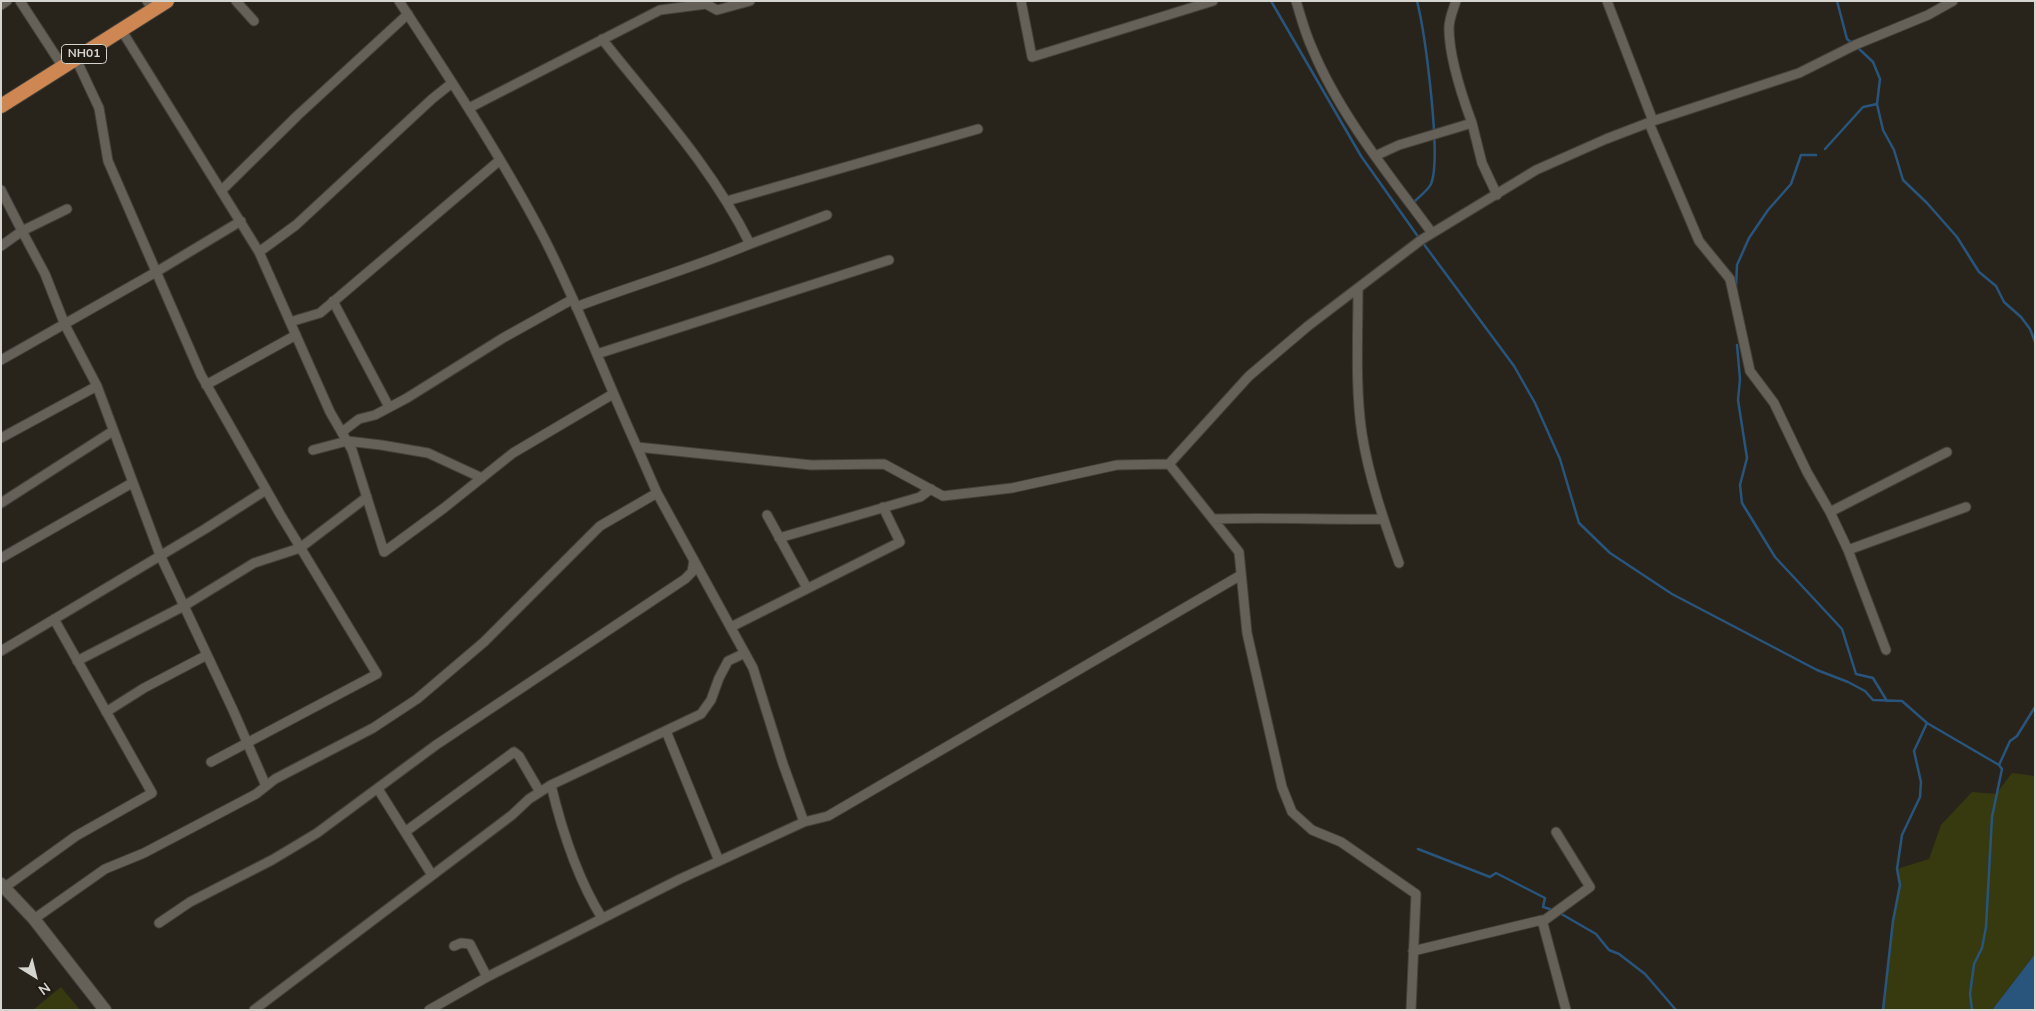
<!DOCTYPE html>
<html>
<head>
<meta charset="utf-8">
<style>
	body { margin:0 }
	#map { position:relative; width:2036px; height:1011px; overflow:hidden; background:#28241c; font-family:"Nunito Sans",sans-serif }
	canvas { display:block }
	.frame { position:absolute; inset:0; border:2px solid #d6d4cf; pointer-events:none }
	.north { position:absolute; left:10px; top:951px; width:50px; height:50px; -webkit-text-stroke:4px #1f1b13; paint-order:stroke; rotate:144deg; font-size:14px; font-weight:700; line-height:20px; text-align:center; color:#d6d4cf }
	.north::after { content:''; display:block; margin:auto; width:18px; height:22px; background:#d6d4cf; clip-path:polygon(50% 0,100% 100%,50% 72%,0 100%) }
</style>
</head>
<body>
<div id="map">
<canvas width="2036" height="1011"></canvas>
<div class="frame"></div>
<div class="north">N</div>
</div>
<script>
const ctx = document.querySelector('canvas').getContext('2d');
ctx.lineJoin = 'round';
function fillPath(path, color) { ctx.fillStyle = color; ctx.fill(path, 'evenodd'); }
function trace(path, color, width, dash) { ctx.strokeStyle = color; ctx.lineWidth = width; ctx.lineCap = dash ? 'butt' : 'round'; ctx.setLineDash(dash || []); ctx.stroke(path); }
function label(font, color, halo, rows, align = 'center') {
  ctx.font = font + ' "Nunito Sans",sans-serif'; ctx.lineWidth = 4; ctx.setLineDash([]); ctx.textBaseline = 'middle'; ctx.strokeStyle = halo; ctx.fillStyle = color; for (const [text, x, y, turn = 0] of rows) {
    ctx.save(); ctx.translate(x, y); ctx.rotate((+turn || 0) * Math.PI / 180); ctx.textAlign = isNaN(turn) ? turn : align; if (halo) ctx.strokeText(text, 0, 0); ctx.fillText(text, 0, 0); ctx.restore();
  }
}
fillPath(new Path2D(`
	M2012 773 2035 776V954L1992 1010H1883L1893 921 1900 885 1897 869 1929 859 1941 825 1972 792 1996 794Z
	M61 987 80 1010H33Z`), '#373a0f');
fillPath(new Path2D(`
	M2035 954V1010H1992Z`), '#29547c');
trace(new Path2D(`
	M1271 1 1361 156 1419 238
	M1837 1 1847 39 1852 43
	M1856 46 1873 62 1880 79 1877 104 1883 130 1894 150 1903 180 1927 203 1957 237 1979 272 1996 286 2004 302 2021 317 2030 329 2035 342
	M1825 149 1863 107 1877 104
	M1415 201C1420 196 1428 190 1431 184 1442 158 1425 33 1417 1
	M1423 243 1514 366 1535 403 1560 459 1579 523 1610 553 1672 594 1817 670 1848 682 1865 691 1873 700 1902 701 1927 723 1999 765 2002 769 1992 817 1986 927 1982 948 1974 964 1970 994 1972 1010
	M1736 287 1737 265 1749 238 1768 210 1791 184 1801 155H1816
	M1737 345 1740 379 1738 400 1747 458 1740 485 1742 503 1775 557 1842 629 1856 674 1873 678 1887 701
	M1999 765 2010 741 2017 736 2035 707
	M1418 849 1490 877 1496 873 1545 898 1543 907 1553 910
	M1558 912 1596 934 1609 950 1619 954 1645 974 1676 1010
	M1883 1010 1893 921 1900 885 1897 869 1902 835 1920 797 1921 782 1914 751 1927 723`), '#29547c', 2.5);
const minor = new Path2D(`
	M20 1 63 67
	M147 1 153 10
	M236 1 254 21
	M399 1C450 79 501 156 544 238 579 306 605 377 637 447L811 465 884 464 943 496 1012 488 1117 465 1169 464 1239 552 1247 633 1282 787 1292 812 1312 830 1341 842 1416 894 1411 1010
	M1021 1 1032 57 1213 1
	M1296 1C1301 17 1305 33 1312 48 1339 114 1390 176 1432 233
	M1607 1 1653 121
	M1 5 7 1
	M122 31 259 252 330 412 352 450 384 552 444 508 513 453 613 394
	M76 59 99 108 108 161 201 375 280 514 377 674 211 762
	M469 108 660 10 706 4 717 10 750 1
	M1472 123 1482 163 1497 195
	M1649 123 1699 241 1730 279 1750 371 1774 403 1807 472 1830 512 1848 550 1886 650
	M1375 156 1399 145 1472 123C1462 96 1449 56 1449 28 1449 19 1453 10 1456 1
	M1 190 22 231 67 209
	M221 191 298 115 408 14
	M727 201 978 129
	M750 244 827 215
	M1 246 22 231 45 274 65 325 97 386 160 555 233 710 266 786
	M259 252 296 225 432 99 452 83
	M1358 289C1358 336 1355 388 1362 434 1369 478 1384 521 1399 563
	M333 301 389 407
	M576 307C634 285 693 268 750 244 712 167 655 106 602 39
	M290 322 320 313 500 160
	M597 354 889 260
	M1 360 156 272 241 221
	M206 385 296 335
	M342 432 359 419 375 415 407 398 503 338 573 299
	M1 438 97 386
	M637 447 657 493 753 668 783 764 804 822
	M313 450 347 441 381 445 428 453 482 478
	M1169 464 1249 376 1308 326 1421 240 1536 170 1606 139 1653 121 1799 73 1855 45 1928 15 1953 1
	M1 503 113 431
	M1830 512 1947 452
	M767 515 807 588
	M1213 519C1270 517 1326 520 1383 519
	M779 538 920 497 931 489
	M1848 550 1966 507
	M1 558 132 483
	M731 627 900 542 883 507
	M1 651 205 529 266 490
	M77 661 184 606 254 563 300 548 367 497
	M106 712 144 688 207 655
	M666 731 719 861
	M378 789 432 875
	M405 832 514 752 519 756 540 792
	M5 887 76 836 152 793 54 619
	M602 918C577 878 562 831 551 785L701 714 711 700 719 678 728 661 745 653
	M34 919 105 869 144 853 256 794 275 779 373 728 417 699 484 642 600 526 657 493
	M1542 922 1590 887 1556 832
	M159 923 190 902 272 860 317 833 436 745 685 579 692 572 694 560
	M454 946 461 943 470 944 487 977
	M1413 951 1542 920 1566 1010
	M254 1010 512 815 529 799 551 785
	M429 1010 487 977 680 879 804 822 828 816 1241 575`);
const secondary = new Path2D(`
	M1 884 34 919 105 1010`);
const trunk = new Path2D(`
	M1 106 167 1`);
trace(minor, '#44413b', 11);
trace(secondary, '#44413b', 14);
trace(trunk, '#44413b', 16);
trace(minor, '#656058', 9);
trace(secondary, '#656058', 12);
trace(trunk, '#ce8652', 14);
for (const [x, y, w] of [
	[84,54,45]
]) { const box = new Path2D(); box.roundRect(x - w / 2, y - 9.5, w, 19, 4); ctx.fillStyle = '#1f1b13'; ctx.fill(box); trace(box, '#d6d4cf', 1); }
label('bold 12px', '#d6d4cf', null, [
	["NH01",84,54]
]);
</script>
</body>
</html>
